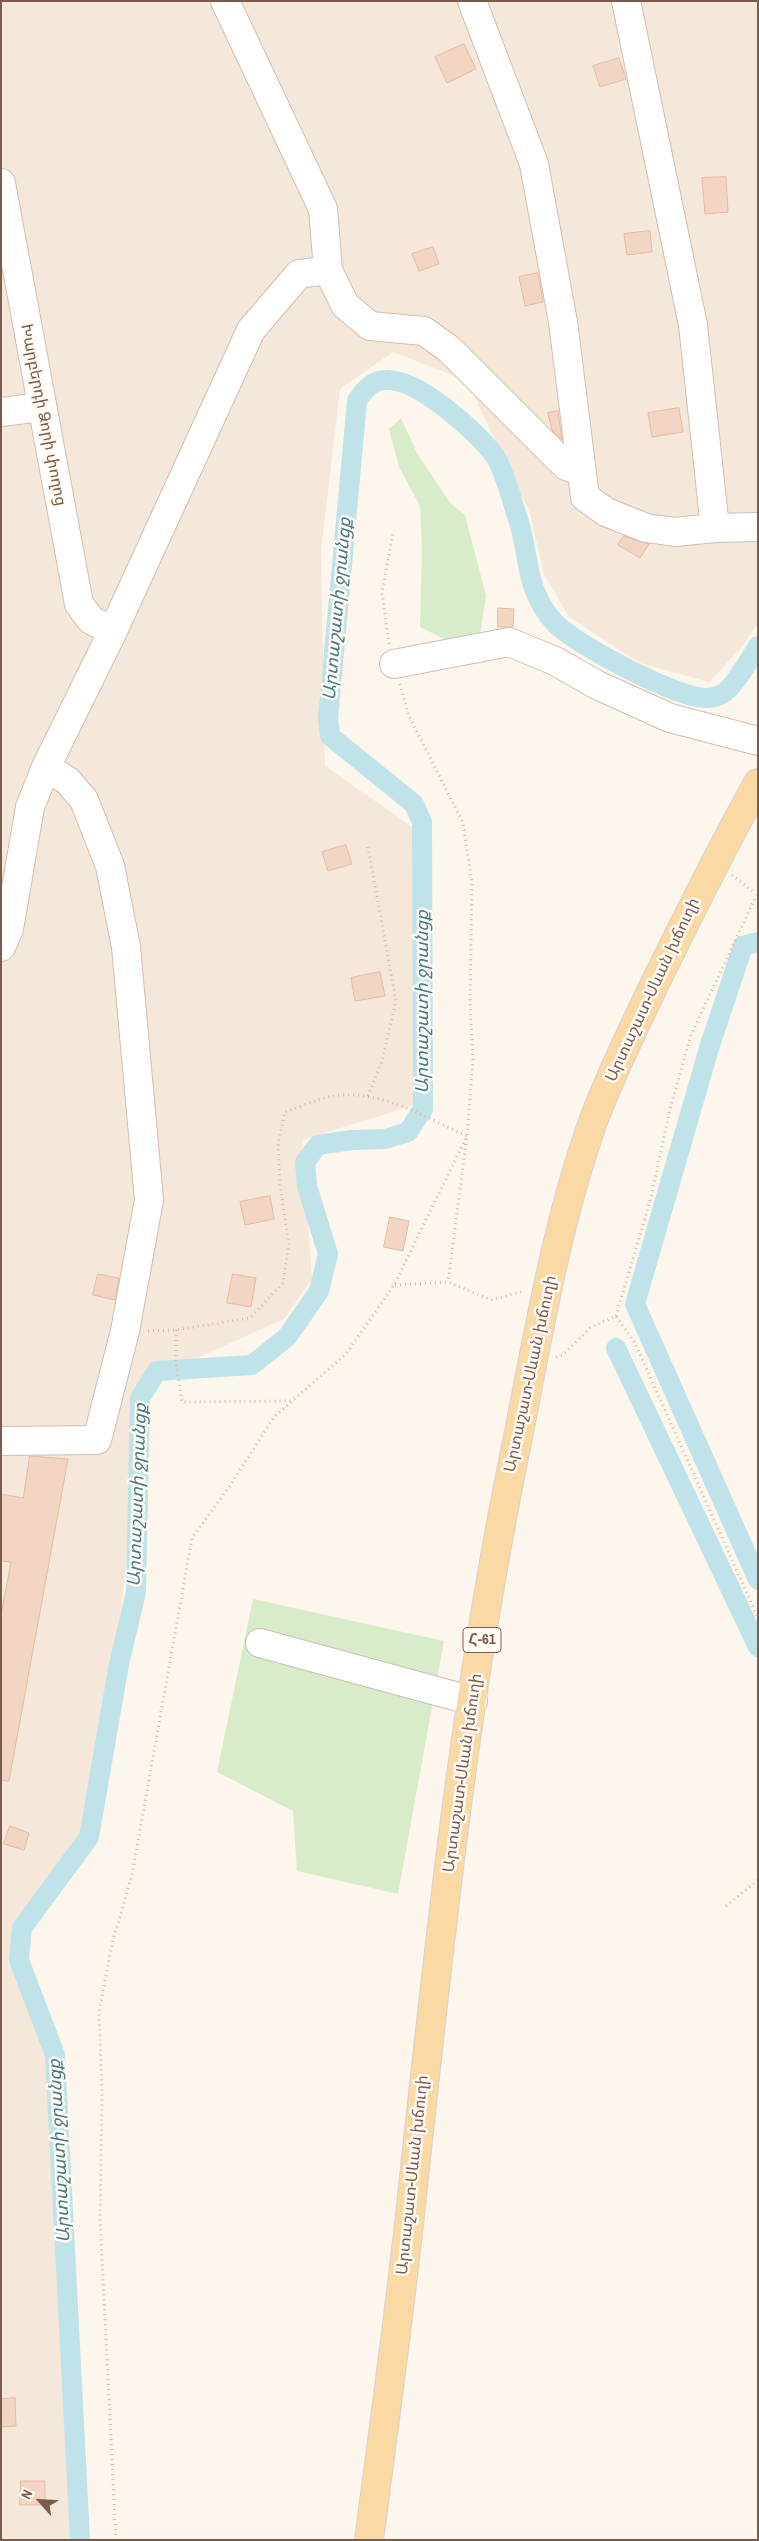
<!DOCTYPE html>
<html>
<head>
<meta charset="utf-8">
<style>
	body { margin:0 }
	#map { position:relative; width:759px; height:2541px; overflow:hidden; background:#fdf6ec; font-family:"Archivo Narrow",sans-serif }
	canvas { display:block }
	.frame { position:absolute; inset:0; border:2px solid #7a5c4d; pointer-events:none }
	.north { position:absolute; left:15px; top:2476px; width:50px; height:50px; -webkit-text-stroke:4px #fffaf3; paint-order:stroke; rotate:296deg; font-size:14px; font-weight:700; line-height:20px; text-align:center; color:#7a5c4d }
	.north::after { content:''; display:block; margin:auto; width:18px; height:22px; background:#7a5c4d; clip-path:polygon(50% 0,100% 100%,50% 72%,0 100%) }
</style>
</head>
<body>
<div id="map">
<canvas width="759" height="2541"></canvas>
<div class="frame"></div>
<div class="north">N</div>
</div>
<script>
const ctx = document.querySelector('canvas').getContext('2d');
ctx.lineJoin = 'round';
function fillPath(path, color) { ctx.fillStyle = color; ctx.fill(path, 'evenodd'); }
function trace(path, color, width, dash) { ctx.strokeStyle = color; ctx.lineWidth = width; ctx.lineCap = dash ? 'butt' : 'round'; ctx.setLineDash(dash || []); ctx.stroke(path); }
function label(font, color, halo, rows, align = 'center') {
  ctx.font = font + ' "Archivo Narrow","Noto Sans Armenian",sans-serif'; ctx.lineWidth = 5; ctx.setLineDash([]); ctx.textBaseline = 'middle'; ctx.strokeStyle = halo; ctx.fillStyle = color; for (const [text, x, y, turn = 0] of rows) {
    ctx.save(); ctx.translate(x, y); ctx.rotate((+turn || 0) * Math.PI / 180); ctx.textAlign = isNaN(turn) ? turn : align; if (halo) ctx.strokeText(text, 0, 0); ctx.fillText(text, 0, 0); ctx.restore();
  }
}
fillPath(new Path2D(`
	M1 1H758V623L741 648 709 682 640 663 569 617 544 574 530 513 467 381 393 352 340 389 321 551 325 766 414 828 418 1104 302 1140 312 1279 284 1319 148 1380 94 1838 26 1924 19 1960 62 2087 78 2540H1Z`), '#f5e8da');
fillPath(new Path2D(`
	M401 418 417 453 450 503 465 515 486 596 479 641 458 646 420 627 422 550 420 506 399 467 389 429Z
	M253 1599 444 1641 398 1894 297 1871 293 1811 217 1772Z`), '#d8ecc9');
trace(new Path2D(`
	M758 942 743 946 710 1045 635 1304 758 1580
	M616 1348 758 1647
	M80 2540 55 2055 19 1960 22 1928 89 1837 119 1664 136 1592 140 1398 157 1371 252 1365 287 1337 319 1291 328 1254 307 1186 305 1162 318 1145 352 1140 385 1139 408 1132 423 1109 422 822 414 804 330 736 328 718 357 401C363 391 373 380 386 380 418 378 477 432 495 456 504 470 511 497 516 513 531 552 522 586 554 622 572 643 680 700 707 698 712 698 718 696 722 694 733 689 751 657 758 646`), '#bfe3e8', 20);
const building = new Path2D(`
	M464 44 476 69 447 83 435 57Z
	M619 58 626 79 600 87 593 66Z
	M726 177 728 212 705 214 702 178Z
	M650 231 652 252 627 255 624 234Z
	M433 247 439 264 419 271 412 254Z
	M538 273 543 302 525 306 519 277Z
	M679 408 683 432 652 437 648 413Z
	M558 411 562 440 552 430 548 413Z
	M624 536 649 544 640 558 618 545Z
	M498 608 514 609 513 627H498Z
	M346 845 352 864 328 871 322 852Z
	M380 972 385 996 355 1001 351 978Z
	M270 1196 274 1219 245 1225 240 1202Z
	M390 1217 409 1221 403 1251 384 1247Z
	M98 1274 119 1278 115 1300 93 1295Z
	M233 1274 256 1278 251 1307 227 1303Z
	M30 1456 68 1459 9 1781 1 1780V1615L11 1562 1 1561V1494L23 1498Z
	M10 1826 29 1833 24 1850 4 1844Z
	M15 2398 16 2426 1 2427V2399Z
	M21 2481H45V2505H20Z`);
fillPath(building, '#f3d5c3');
trace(building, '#e6bba3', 1);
const minor = new Path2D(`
	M225 1 323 209 328 270
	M472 1 534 164 563 322 585 497 606 512 646 528 675 532 715 528 758 527
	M626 1 693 325 715 528
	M1 183 79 604 91 620 113 631
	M1 412 41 407
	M394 664 509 642 555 661 597 685 670 718 758 741
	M1 947 9 929 30 807 46 767 113 631 251 330 299 274 328 270 345 305 370 326 424 331 449 349 566 466 581 471
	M1 1441 97 1440 125 1331 149 1200 126 947 110 866 84 800 68 781 46 767
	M260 1643 473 1701`);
const major = new Path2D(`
	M369 2540C384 2425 400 2311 412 2196 439 1945 465 1694 516 1447 538 1337 556 1224 594 1119 612 1071 636 1023 658 977 690 912 722 847 758 783`);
trace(minor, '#d1beb0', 30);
trace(major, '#dad1cd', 30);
trace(new Path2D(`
	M389 644 382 592 393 533
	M400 684 409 716 463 823 472 884 470 1001 473 1059 467 1136 448 1282
	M732 875 755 893
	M368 1096 382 1061 396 1001 368 847
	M395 1285 448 1282 491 1300 524 1291
	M616 1316 651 1198 670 1109 691 1035 758 892
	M176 1330V1361L182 1402 293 1401
	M148 1331 176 1330 250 1318 283 1283 289 1244 280 1185 278 1142 285 1112C300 1107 317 1099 332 1096 379 1088 426 1118 467 1136
	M556 1357 563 1355 591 1327 616 1316 635 1343 758 1618
	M726 1906 758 1880
	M116 2540 100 2219 102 2091 99 2012 112 1944 132 1875 192 1538 229 1487 275 1416 346 1354 394 1285 467 1136`), '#d9b8a5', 3, [1, 4]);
trace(minor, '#fff', 28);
trace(major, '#fbd9a5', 28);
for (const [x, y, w] of [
	[482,1640,38]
]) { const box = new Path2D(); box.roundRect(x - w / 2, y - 12.5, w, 25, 4); ctx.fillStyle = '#fffaf3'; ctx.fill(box); trace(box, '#7a5c4d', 1); }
label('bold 15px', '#7a5c4d', null, [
	["Հ-61",482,1640]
]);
label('16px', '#7a5c4d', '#fffaf3', [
	["Խարբերդի Ձորի փողոց",43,415,79],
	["Արտաշատ-Սևան խճուղի",653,990,-65],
	["Արտաշատ-Սևան խճուղի",531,1374,-78],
	["Արտաշատ-Սևան խճուղի",463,1773,-82],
	["Արտաշատ-Սևան խճուղի",413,2175,-84]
]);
label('italic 18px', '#437c86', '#fffaf3', [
	["Արտաշատի ջրանցք",338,609,-85],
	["Արտաշատի ջրանցք",423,1002,-90],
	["Արտաշատի ջրանցք",138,1495,-88],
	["Արտաշատի ջրանցք",60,2151,-93]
]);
</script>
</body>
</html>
